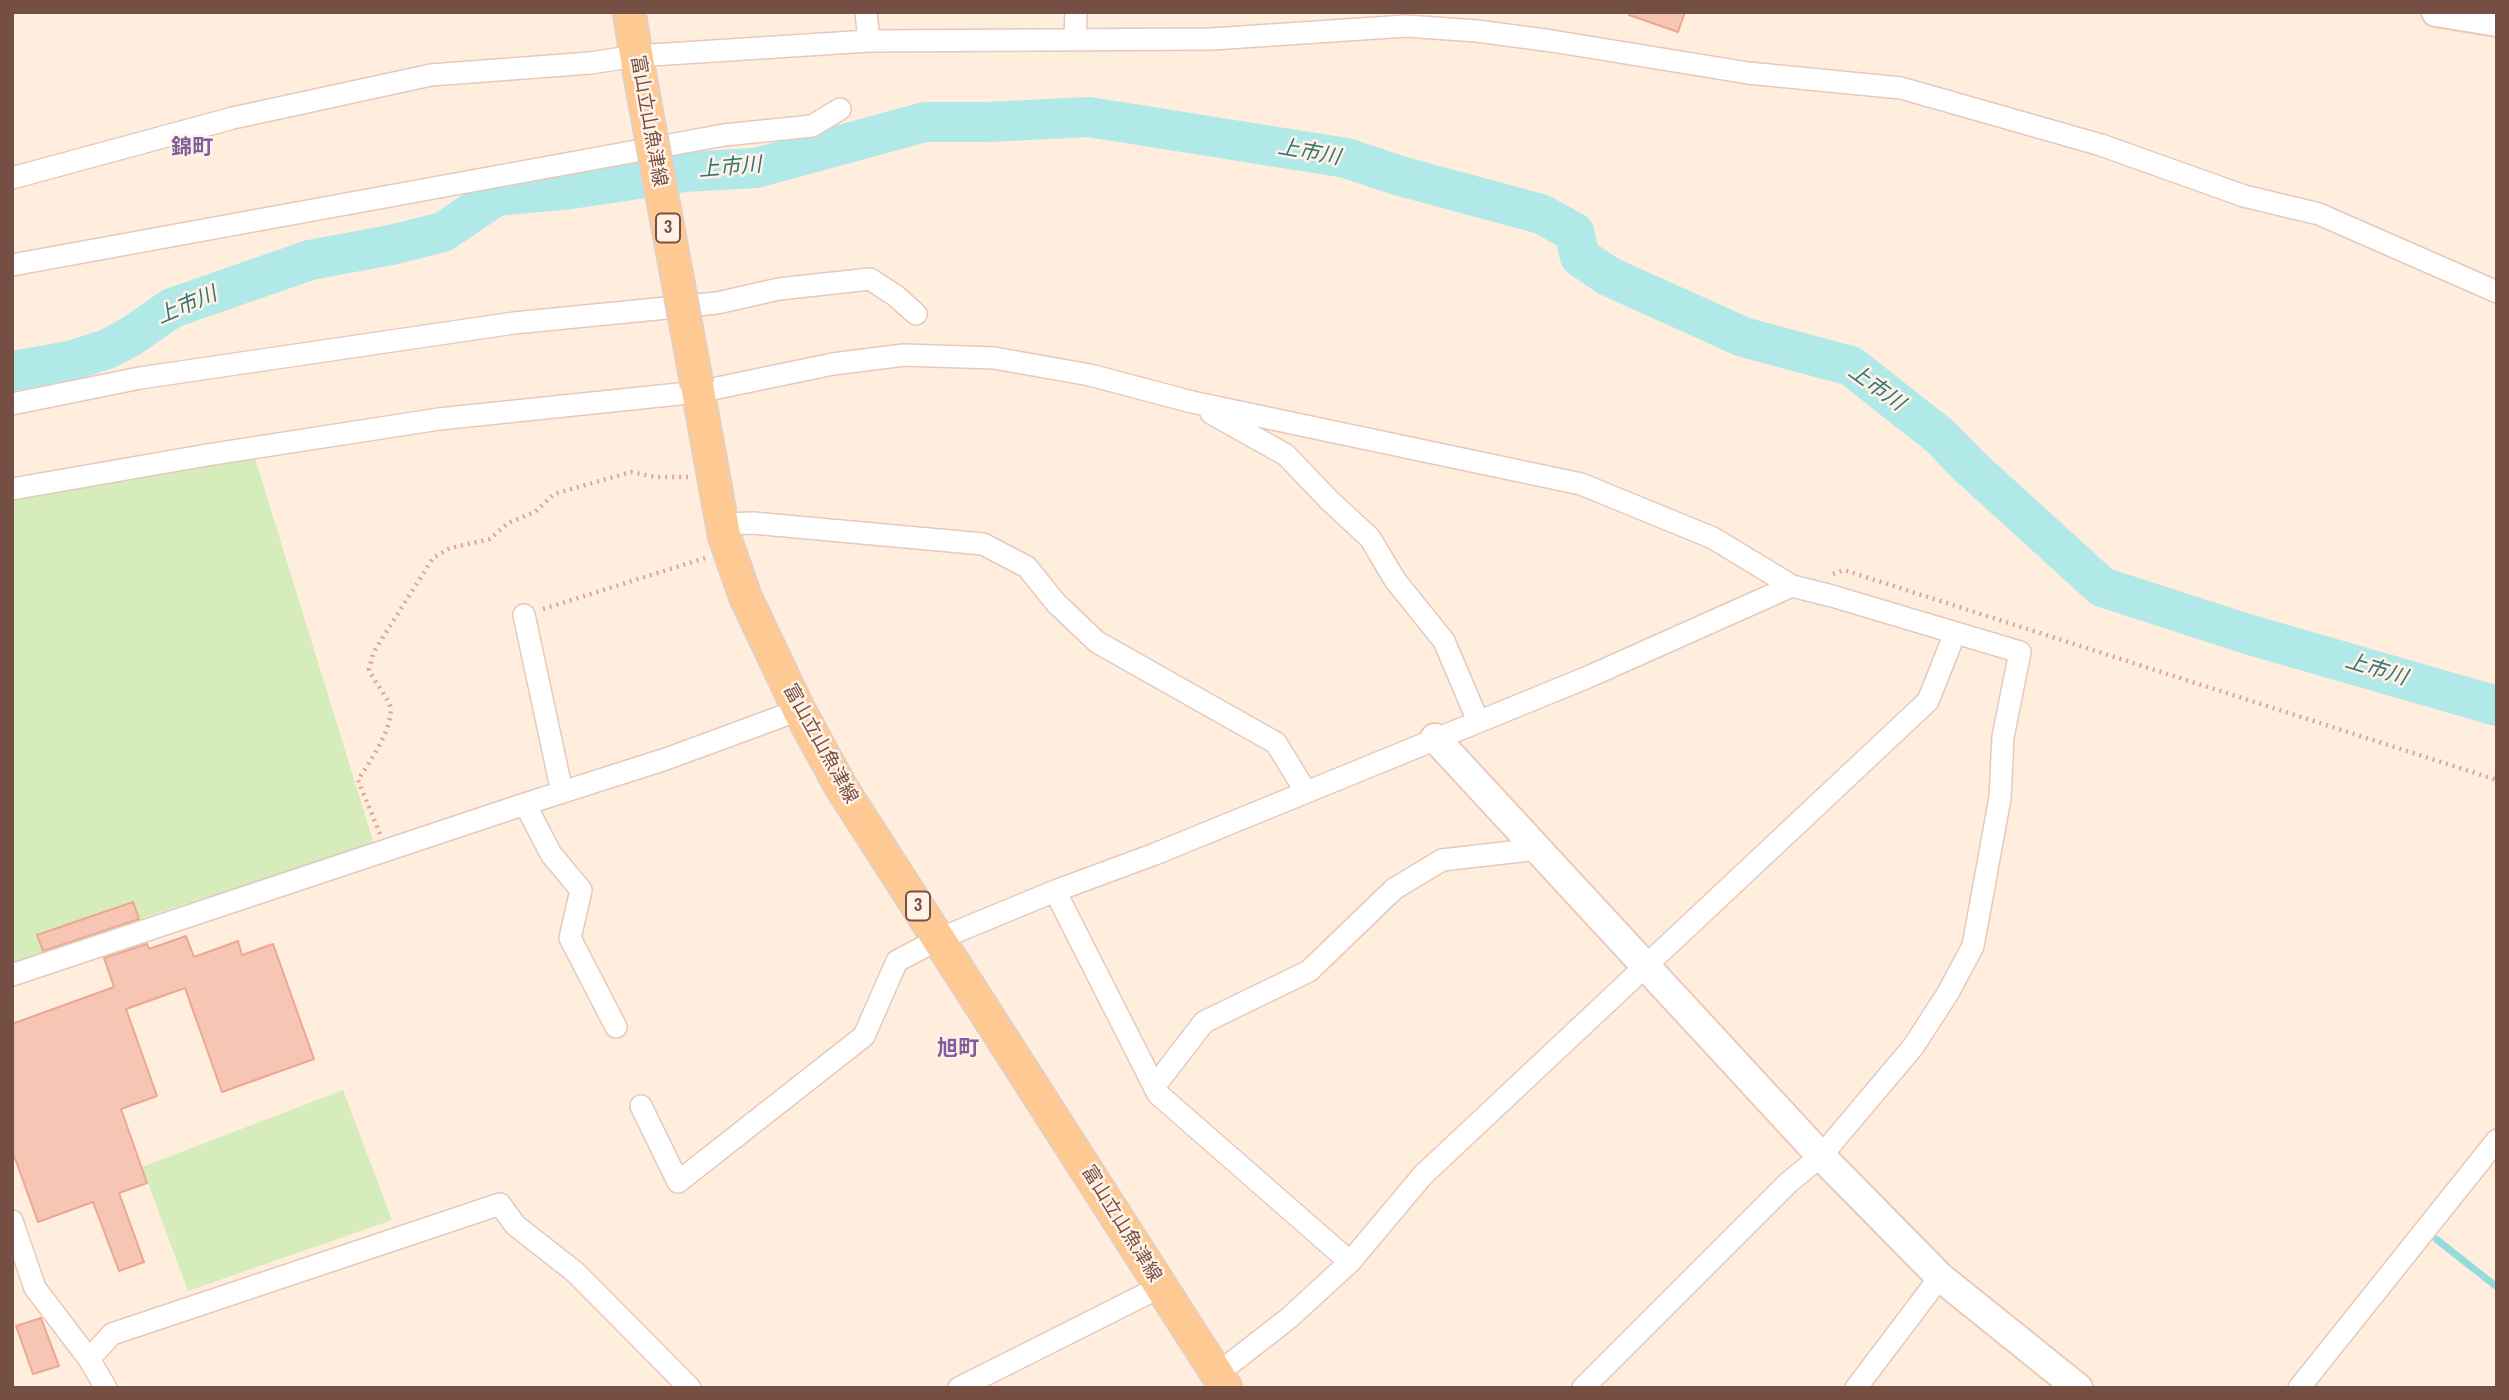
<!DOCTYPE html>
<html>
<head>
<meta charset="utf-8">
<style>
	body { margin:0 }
	#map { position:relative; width:2509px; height:1400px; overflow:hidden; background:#ffedde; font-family:"Archivo Narrow",sans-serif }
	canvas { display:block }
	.frame { position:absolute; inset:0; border:14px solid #764f44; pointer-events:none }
</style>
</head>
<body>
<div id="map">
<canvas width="2509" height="1400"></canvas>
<div class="frame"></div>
</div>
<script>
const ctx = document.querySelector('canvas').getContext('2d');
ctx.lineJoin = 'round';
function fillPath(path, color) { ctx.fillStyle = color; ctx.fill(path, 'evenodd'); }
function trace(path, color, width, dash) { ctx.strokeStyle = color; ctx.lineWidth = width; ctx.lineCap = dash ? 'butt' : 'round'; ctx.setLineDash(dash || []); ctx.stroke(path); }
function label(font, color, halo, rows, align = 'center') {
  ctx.font = font + ' "Archivo Narrow","Noto Sans JP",sans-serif'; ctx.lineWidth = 5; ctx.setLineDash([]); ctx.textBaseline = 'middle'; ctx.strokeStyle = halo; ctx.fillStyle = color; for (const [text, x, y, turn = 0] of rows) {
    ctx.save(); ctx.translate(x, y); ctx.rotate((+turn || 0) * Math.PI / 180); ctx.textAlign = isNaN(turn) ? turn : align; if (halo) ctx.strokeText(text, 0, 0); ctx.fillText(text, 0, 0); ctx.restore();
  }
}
fillPath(new Path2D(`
	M254 455 374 844 139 919 12 965V499Z
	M343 1090 392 1220 188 1291 142 1167Z`), '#d6edbb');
trace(new Path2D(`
	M2436 1239 2497 1287`), '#96dbdc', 7);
trace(new Path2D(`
	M12 371 70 361 107 349 130 337 172 308 310 260 391 245 443 232 496 196 571 189 685 172 756 168 925 122H988L1089 117 1346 158 1400 176 1541 214 1574 232 1580 257 1608 276 1743 337 1851 366 1941 437 1968 465 2102 587 2247 634 2497 706`), '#b1e9e9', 40);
const building = new Path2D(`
	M1629 12H1685L1678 32 1629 15Z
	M133 902 139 919 43 951 37 935Z
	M186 936 194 957 238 941 242 955 273 944 314 1059 222 1092 185 988 126 1009 157 1096 121 1109 147 1183 119 1193 144 1262 119 1271 93 1202 38 1222 12 1150V1024L114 987 104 958 147 944 149 949Z
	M41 1318 59 1366 33 1374 16 1326Z`);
fillPath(building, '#f7c5b3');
trace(building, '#eba891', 2);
const street = new Path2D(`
	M866 12 869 41
	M1075 38 1076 12
	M12 178 233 118 431 75 590 63 636 56 869 41 1212 39 1406 26 1477 31 1552 41 1748 73 1901 88 2101 145 2244 196 2319 214 2497 292
	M12 265 724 135 812 126 840 109
	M12 404 140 378 514 323 717 303 779 289 870 279 896 296 916 314
	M1211 413 1286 455 1329 500 1370 538 1395 580 1444 641 1478 721
	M12 489 207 455 439 419 698 392 833 364 904 355 994 358 1090 375 1192 402 1581 484 1713 538 1792 586 1832 596 2020 652 2003 737 2000 798 1973 946 1948 993 1913 1047 1821 1156 1788 1183 1583 1388
	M722 524 753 523 983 544 1027 567 1056 603 1097 642 1276 743 1306 792
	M524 615 562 792
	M525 804 551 854 581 890 570 938 616 1027
	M1055 891 1158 1094 1350 1262 1423 1175 1928 701 1955 633
	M12 975 525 804 666 759 799 710
	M1154 1087 1204 1022 1309 971 1394 889 1442 860 1538 849
	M641 1106 678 1182 864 1036 897 961 939 939 1055 891 1155 854 1588 677 1792 586
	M12 1221 35 1288 89 1359 106 1388
	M89 1359 112 1334 500 1204 515 1225 575 1272 690 1388
	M1217 1374 1289 1318 1350 1262
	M959 1388 1160 1287
	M1856 1388 1940 1277
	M2299 1388 2497 1140`);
const secondary = new Path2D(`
	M2436 12 2497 22
	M1435 738 1821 1156 1940 1277 2078 1388`);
const primary = new Path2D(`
	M629 12 639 71
	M697 385 724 535 745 596 799 710 841 787 1226 1388`);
trace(street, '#e5cabc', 24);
trace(secondary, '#ebc9b8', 32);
trace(primary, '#dbd1ce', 35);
trace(new Path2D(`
	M1833 574 1844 570 2497 780
	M543 609 705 558
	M380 834 358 780C368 764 398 722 389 703 384 693 374 681 369 670L373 653 433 558 450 548 490 539 508 523 535 512 554 494 631 472 655 477H688`), '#dba896', 4.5, [2, 5]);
trace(street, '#fff', 21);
trace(secondary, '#fff', 28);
trace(primary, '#ffc994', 32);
const primaryBridge = new Path2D(`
	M639 71 697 385`);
trace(primaryBridge, '#dbd1ce', 35, []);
trace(primaryBridge, '#ffc994', 32);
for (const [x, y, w] of [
	[668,228,24],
	[918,906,24]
]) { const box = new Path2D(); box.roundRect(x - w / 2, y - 14.5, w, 29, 5); ctx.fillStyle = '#fff2e6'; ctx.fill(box); trace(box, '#764f44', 2); }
label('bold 18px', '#764f44', null, [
	["3",668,228],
	["3",918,906]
]);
label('19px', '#764f44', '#fff2e6', [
	["富山立山魚津線",648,121,80],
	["富山立山魚津線",820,744,61],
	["富山立山魚津線",1121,1224,58]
]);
label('bold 21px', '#7e5e9b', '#fff2e6', [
	["錦町",192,148],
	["旭町",958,1049]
]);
label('italic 21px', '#347476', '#fff2e6', [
	["上市川",1309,153,10],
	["上市川",730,168,-5],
	["上市川",187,306,-23],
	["上市川",1876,388,36],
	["上市川",2376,670,17]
]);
</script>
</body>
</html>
